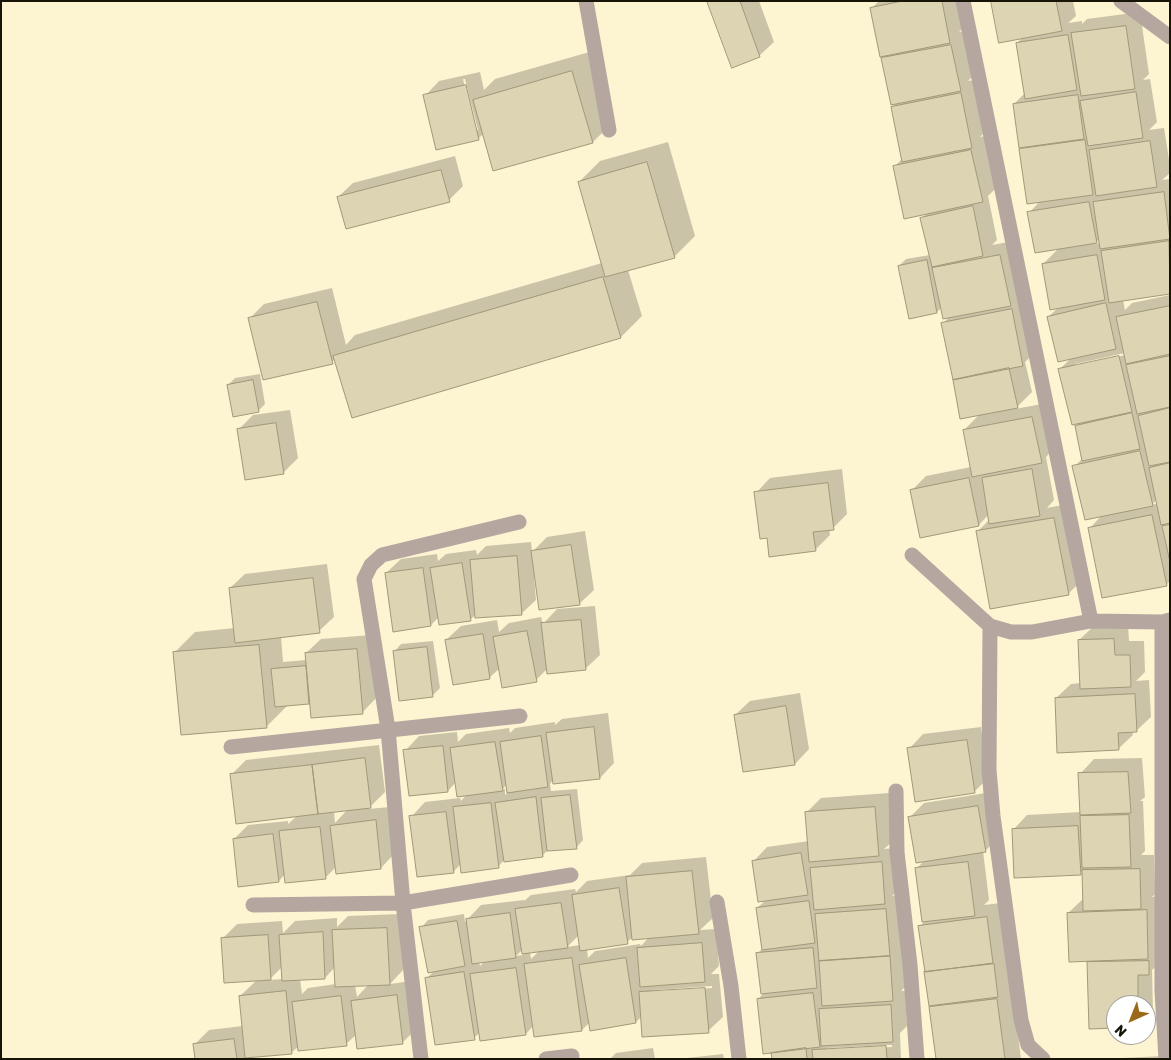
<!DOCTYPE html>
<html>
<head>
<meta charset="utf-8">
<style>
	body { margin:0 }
	#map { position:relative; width:1171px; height:1060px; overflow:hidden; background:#fdf4d2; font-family:Rubik,sans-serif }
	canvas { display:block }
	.frame { position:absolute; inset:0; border:2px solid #171408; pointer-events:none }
	.north { position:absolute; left:1106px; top:995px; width:50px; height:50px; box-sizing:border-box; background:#fff; border:1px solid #a2a19c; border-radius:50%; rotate:224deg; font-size:14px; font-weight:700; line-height:20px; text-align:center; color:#171408 }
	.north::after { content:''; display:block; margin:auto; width:18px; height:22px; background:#986a19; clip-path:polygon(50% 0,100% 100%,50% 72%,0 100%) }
</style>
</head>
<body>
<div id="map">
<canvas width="1171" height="1060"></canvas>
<div class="frame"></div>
<div class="north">N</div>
</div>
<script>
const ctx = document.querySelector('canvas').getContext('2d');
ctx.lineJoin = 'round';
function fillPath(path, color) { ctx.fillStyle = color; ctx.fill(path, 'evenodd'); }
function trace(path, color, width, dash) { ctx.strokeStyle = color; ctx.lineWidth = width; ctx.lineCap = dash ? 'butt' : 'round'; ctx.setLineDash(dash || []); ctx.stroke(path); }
fillPath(new Path2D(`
	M708 1H759L774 42 759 56Z
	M879 1H959L964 27 959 32 965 31 974 75 968 81 975 80 985 132 980 137 985 136 997 187 988 196 997 240 992 245 1014 241 1037 350 1025 362 1032 392 1015 409 1047 403 1055 447 1046 457 1054 500 1047 508 1068 504 1082 580 1068 594 978 531 990 519 989 514 979 525 911 491 926 476 971 467 964 430 980 414 943 324 949 317 942 307 937 312 899 266 906 259 930 255 922 218 927 213 894 167 903 158 892 107 897 103 882 59 887 54 871 9Z
	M992 1H1073L1076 16 1068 23 1082 21V24L1087 19 1140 12 1149 74 1143 80 1150 79 1157 122 1149 130 1164 128 1170 166V173L1162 180 1170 179V293L1123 300 1125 310 1132 303 1170 295V581L1166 585 1089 529 1102 515 1074 467 1083 458 1076 426 1080 422 1060 369 1071 358 1048 317 1059 307 1043 264 1059 248 1029 213 1041 200 1021 150 1025 146 1014 104 1025 93 1017 43 1023 37ZM1100 238 1101 243 1094 244ZM1125 353V355L1075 367V364ZM1157 499 1158 503 1152 505Z
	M593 51 614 121 593 142 484 133 478 139 425 96 439 81 480 72 484 90 495 79ZM463 79H465L478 130H475Z
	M668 142 695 236 674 257 628 270 642 316 621 337 335 359 332 362 250 318 264 304 332 288 346 345 355 335 602 263 579 182 600 161Z
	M455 156 463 186 449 200 338 197 353 183Z
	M260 374 265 404 258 411 228 385 235 378Z
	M290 410 298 458 283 473 238 430 253 415Z
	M842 469 847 514 833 528 829 529 830 535 815 550 768 536 756 493 770 478Z
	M585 531 594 590 579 604 536 576 534 577 536 600 521 614H476L470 620 439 617 431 625 386 573 401 559 437 554 438 561 446 554 476 550 477 555 486 546 531 542 532 552 547 537Z
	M327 564 334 617 319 631 281 636 283 662 307 660 306 653 321 639 371 635 376 698 362 713 310 702 309 703 288 705 266 727 174 653 195 632 235 628 230 588 245 574Z
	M595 606 600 655 585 669H547L536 680 500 668 489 678 446 640 461 626 497 620 499 632 509 623 541 617 543 624 557 609Z
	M1128 625 1129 641H1144L1145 672 1136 681 1149 680 1151 717 1136 731H1132L1133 735 1118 749 1056 698 1071 684 1081 683 1079 640 1094 626Z
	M433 641 440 688 433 695 394 652 401 644Z
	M800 693 809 749 795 764 735 715 750 701Z
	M608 713 614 763 600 778 553 780 550 784 551 791 577 789 583 840 576 848 548 850 543 855 504 860 498 867 461 864 453 872 411 817 425 802 460 798 461 801 467 794 456 782 448 791 405 751 419 736 457 732 458 742 466 734 509 728 510 733 515 728 555 722V725L562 719ZM507 784 508 792 505 795V789L502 790Z
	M981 727 988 778 974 792 909 749 923 734Z
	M379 745 385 792 368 809 390 807 395 853 381 868 337 873 336 867 325 878 285 874 279 881 234 839 248 825 288 821V824L297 816 231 775 246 760ZM348 809 335 823 334 811Z
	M1142 758 1145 797 1140 801H1143L1145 851 1141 855H1154L1155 894 1152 897 1161 896 1163 960 1152 970 1153 1012 1146 1018V1005H1116V1027L1088 963 1092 959 1068 913 1083 899V871L1080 874 1013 830 1027 815 1081 812 1080 774 1094 759Z
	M992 792 999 837 985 851H983L989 900 984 905 1001 903 1007 947 1004 951 1008 950 1012 982 1008 986 1012 985 1021 1059H937L931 1008 934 1004 920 926 924 922 917 868 925 860 910 817 924 803Z
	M889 793 893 841 884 849 896 848 899 889 892 896 900 895 907 985 901 991H905L907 1026 900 1033 901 1059H773L758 999 765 992 758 953 763 948 757 908 766 900 753 862 767 847 809 841 806 813 821 798ZM892 1045V1047L827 1050V1048Z
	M706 857 713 918 700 930 716 929 719 966 711 974H719L723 1017 708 1031 642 1016 636 1022 591 1029 590 1022 582 1030 533 1026 526 1034 480 1032 474 1038 426 979 435 970 421 928 428 920 464 914 465 922 481 905 524 900V901L531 895 575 889 576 892 587 881 630 875 642 863ZM579 935 580 945 567 947ZM633 937H649L641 946 640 944 595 951 588 958 587 949 627 942ZM522 950 523 955 516 956ZM539 951 531 959 530 952ZM485 961 480 966 479 962ZM712 986V988L654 992V990Z
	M401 914 404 969 390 984 411 981 417 1028 402 1043 357 1034 346 1044 299 1046 291 1053 252 1056 253 1059H196L195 1044 209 1030 243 1026 240 996 257 980 222 939 237 924 282 921 283 933 295 921 337 918V927L348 916ZM282 967 283 979 269 980ZM335 967 336 984 308 988 302 994 300 979 325 978ZM369 984 357 997 355 985Z
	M653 1048 655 1059H610L616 1053Z
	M723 1054 724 1059H678Z
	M1163 1056V1059H1122V1058Z`), '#0003');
const building = new Path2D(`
	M707 1H740L760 57 732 68Z
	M903 1H942L950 43 880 57 870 8Z
	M991 1H1056L1062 31 999 43Z
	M1126 26 1135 89 1081 96 1071 33Z
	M1068 35 1077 90 1025 99 1016 43Z
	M951 45 961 91 891 105 881 58Z
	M572 71 593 143 493 171 473 100Z
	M466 85 479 140 436 150 423 95Z
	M1136 92 1143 138 1088 146 1080 101Z
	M961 93 972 148 902 162 891 107Z
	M1078 95 1084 139 1019 148 1013 104Z
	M1085 140 1093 195 1027 204 1019 149Z
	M1150 141 1157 187 1096 196 1089 150Z
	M971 150 983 202 904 219 893 166Z
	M647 162 675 258 605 277 578 182Z
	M441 170 450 202 346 229 337 197Z
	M1164 192 1170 239 1100 249 1093 202Z
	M1089 202 1097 243 1035 253 1027 212Z
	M973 206 983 256 932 267 920 218Z
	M1169 241 1170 294 1109 303 1101 251Z
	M1000 255 1011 306 943 319 932 268Z
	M1097 255 1105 300 1050 310 1042 264Z
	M927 260 937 313 909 319 898 266Z
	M603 277 621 338 352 418 333 356Z
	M317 302 333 364 263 380 248 318Z
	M1106 303 1116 349 1058 362 1047 317Z
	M1170 306V354L1126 364 1116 317Z
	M1012 309 1023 366 953 380 941 323Z
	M1119 356 1132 412 1072 425 1058 369Z
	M1170 356V407L1137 414 1126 365Z
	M1009 368 1018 408 960 419 953 380Z
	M253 380 259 412 233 417 227 385Z
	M1170 408V462L1149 466 1138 416Z
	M1132 413 1140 449 1082 461 1075 426Z
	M1032 417 1042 463 972 477 963 430Z
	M276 423 284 474 245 480 237 429Z
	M1140 451 1153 506 1085 520 1072 466Z
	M1170 463V523L1161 525 1149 468Z
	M1032 469 1040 516 989 524 982 478Z
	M969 478 979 526 920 538 910 490Z
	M828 483 834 530 813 532 816 551 769 557 767 538 760 539 754 492Z
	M1152 515 1167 586 1102 598 1088 528Z
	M1054 518 1069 595 990 609 976 531Z
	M1170 525V562L1162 526Z
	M571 545 580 605 539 610 531 551Z
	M517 556 522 615 475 618 470 560Z
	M462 563 471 621 439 625 430 568Z
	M423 568 431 626 393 632 385 573Z
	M313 578 320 633 235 643 229 588Z
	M581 620 586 670 547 674 541 623Z
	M527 631 537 682 502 688 493 637Z
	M483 634 490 679 453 685 445 640Z
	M1114 639 1115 655H1130L1131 687 1080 689 1078 640Z
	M259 645 267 728 181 735 173 652Z
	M427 647 433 697 399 701 393 651Z
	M357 649 363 714 311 718 305 653Z
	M306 666 309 704 275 707 271 669Z
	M1135 694 1137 732 1118 733 1119 750 1057 753 1055 698Z
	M786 706 795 765 743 772 734 715Z
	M594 727 600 779 553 784 546 733Z
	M541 736 548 787 507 793 500 742Z
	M967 740 975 793 915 802 907 748Z
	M495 742 503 791 457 797 450 748Z
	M443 746 448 792 409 796 403 750Z
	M365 758 371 808 318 814 312 765Z
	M312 765 318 814 236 824 230 774Z
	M1128 772 1131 813 1080 815 1078 773Z
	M570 795 577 849 547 851 541 798Z
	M536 797 543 857 504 862 495 803Z
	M491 803 499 868 461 873 453 807Z
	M978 806 986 852 916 863 908 817Z
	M875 807 879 856 809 862 805 812Z
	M446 812 454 873 417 877 409 816Z
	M1129 815 1131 867 1082 868 1080 816Z
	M376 820 381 869 336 874 330 826Z
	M1078 826 1081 875 1014 878 1012 829Z
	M320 827 326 879 285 883 279 831Z
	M273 834 279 882 238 887 233 839Z
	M801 853 808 895 758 902 752 861Z
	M882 862 885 904 814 910 810 868Z
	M968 862 975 916 922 922 915 868Z
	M1140 869 1141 909 1083 911 1082 870Z
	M692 871 699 934 632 940 626 877Z
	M619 888 628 944 580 951 572 895Z
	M809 901 815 943 762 950 756 908Z
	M561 903 568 948 522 954 515 909Z
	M886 909 890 956 819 961 815 914Z
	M1147 910 1148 959 1069 962 1067 913Z
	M510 913 516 958 472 964 466 919Z
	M987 917 993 963 925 972 918 926Z
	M457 921 465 966 428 973 419 927Z
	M387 928 390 985 335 987 332 930Z
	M323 932 325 979 282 981 279 935Z
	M268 935 271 980 224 983 221 938Z
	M702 943 705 982 640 987 637 948Z
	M813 948 817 988 761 994 756 953Z
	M890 956 893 1001 822 1006 819 961Z
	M572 958 582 1031 534 1037 524 964Z
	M626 958 636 1023 590 1031 579 965Z
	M1149 961V975H1138V1005H1116V1028L1089 1029 1087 962Z
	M994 964 998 997 929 1006 924 972Z
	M516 968 526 1035 480 1041 470 974Z
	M464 972 475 1040 435 1045 425 978Z
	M705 988 709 1033 642 1037 639 992Z
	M286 991 292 1054 245 1058 239 996Z
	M813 993 820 1047 763 1054 757 999Z
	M397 995 403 1044 357 1049 351 1001Z
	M341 996 347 1046 298 1051 292 1002Z
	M997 999 1005 1059H936L929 1007Z
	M891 1005 893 1042 821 1046 819 1009Z
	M234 1039 237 1059H195L193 1044Z
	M886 1046 887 1059H813L812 1050Z
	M806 1048 807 1059H772L771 1053Z`);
fillPath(building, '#ddd4b3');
trace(building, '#a19879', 1);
trace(new Path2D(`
	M586 1 609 130
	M963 1 1091 621
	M1121 1 1170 37
	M912 555 990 626 1011 632H1032L1091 621 1162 622 1170 620
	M1162 622V991L1166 1059
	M990 626 989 770 993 816 1021 1020 1028 1045 1043 1059
	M231 747 520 716
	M896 791 897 852 910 965 917 1059
	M717 902 731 986 739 1059
	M253 905 403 903 571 875
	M421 1059 403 903 388 729 364 579 371 565 382 555 519 522
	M546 1059 572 1056`), '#b5a69f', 15);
</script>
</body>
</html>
